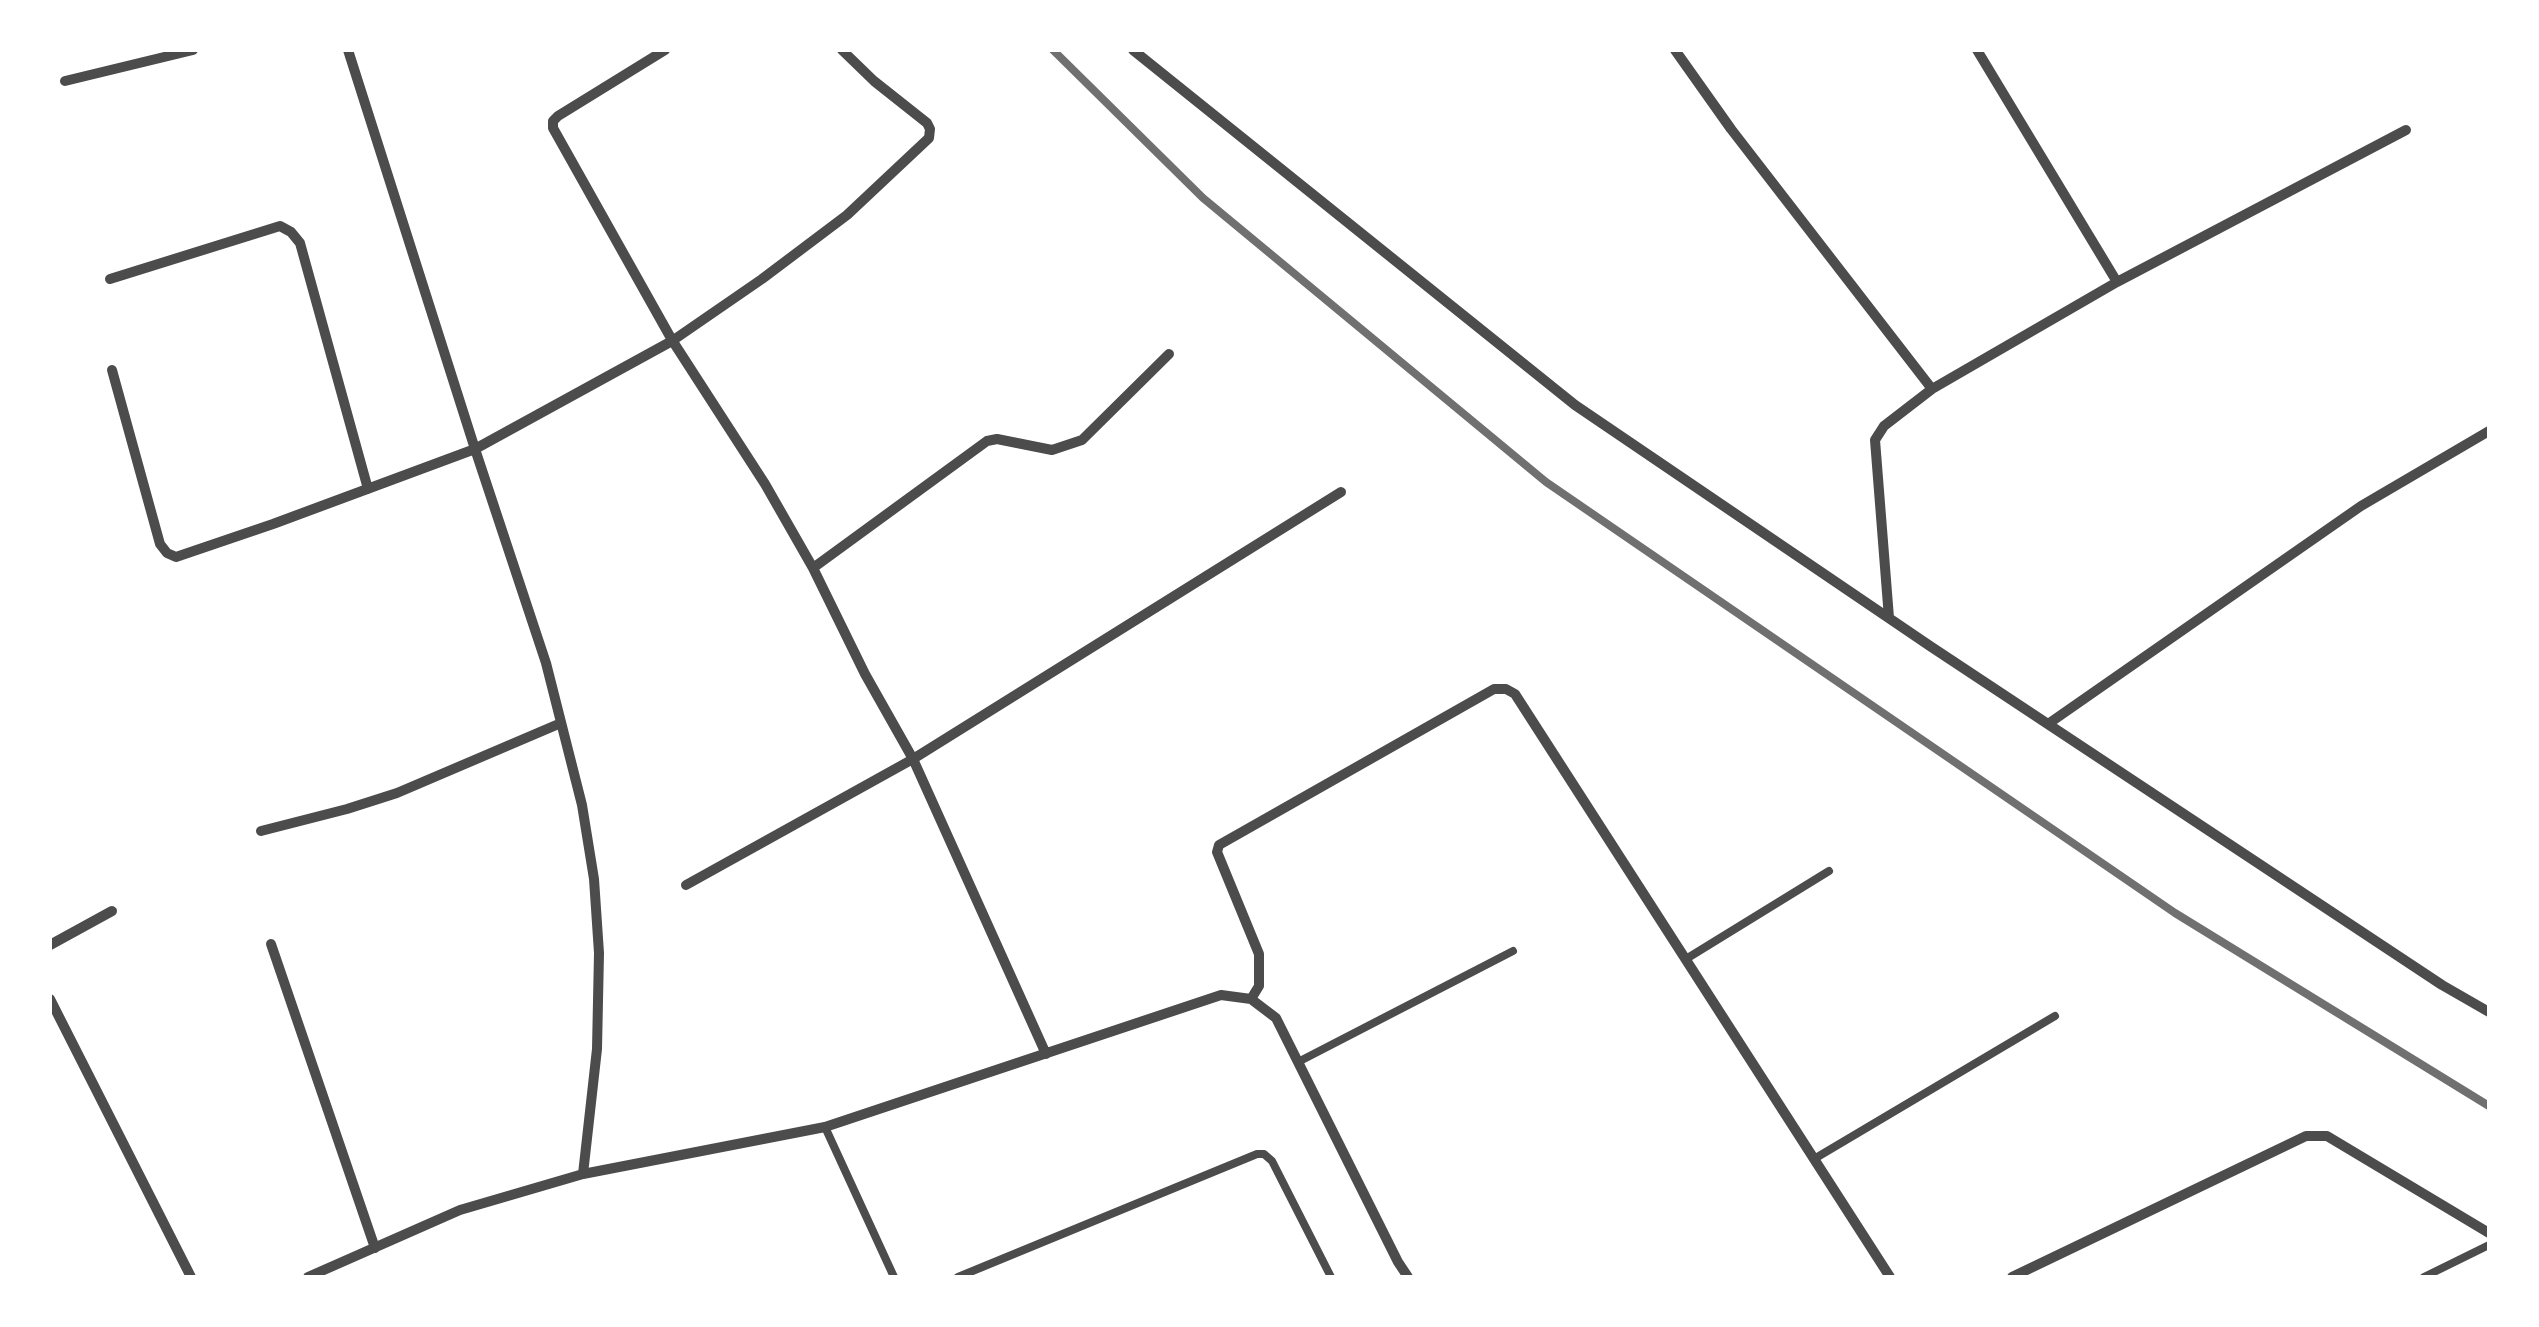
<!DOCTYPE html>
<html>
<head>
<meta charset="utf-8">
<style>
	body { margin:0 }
	#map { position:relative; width:2539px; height:1327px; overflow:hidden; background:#fff; font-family:"Roboto Serif",serif }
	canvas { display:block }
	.frame { position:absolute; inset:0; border:52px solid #fff; pointer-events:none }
</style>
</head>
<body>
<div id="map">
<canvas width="2539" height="1327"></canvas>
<div class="frame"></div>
</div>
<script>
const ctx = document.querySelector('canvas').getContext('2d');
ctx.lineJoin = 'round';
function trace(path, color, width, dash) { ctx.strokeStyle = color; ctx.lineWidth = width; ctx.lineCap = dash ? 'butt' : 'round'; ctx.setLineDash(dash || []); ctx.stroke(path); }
trace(new Path2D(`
	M1686 959 1829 871
	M1298 1062 1513 951
	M825 1127 894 1277
	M1814 1159 2055 1016
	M958 1277 1257 1154H1264L1272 1161 1331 1277
	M2424 1277 2489 1245`), '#4c4c4c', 8);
trace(new Path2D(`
	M348 50 475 449 546 663 582 805 594 879 599 953 597 1049 583 1174
	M665 50 558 116 553 121V128L672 340 765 484 813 568 865 674 913 759 1046 1054
	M1133 50 1575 405 1930 646 2442 985 2489 1012
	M1675 50 1731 129 1932 389 1884 426 1875 440 1889 618
	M1977 50 2117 282
	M65 81 193 50
	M110 279 280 226 291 232 300 243 368 489
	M112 370 160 544 167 553 176 557 273 524 475 449 672 341 762 279 847 215 929 138 930 129 927 123 874 81 842 50
	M1932 389 2117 282 2406 130
	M813 568 987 441 997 439 1052 450 1082 440 1169 354
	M2048 724 2361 506 2489 431
	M261 831 347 809 397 793 561 723
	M686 885 913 759 1341 492
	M271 944 375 1248
	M50 945 112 911
	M50 999 191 1277
	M1251 999 1259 986V954L1217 852 1219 845 1494 689H1506L1515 694 1890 1277
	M308 1277 460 1210 583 1174 825 1127 1221 995 1251 999 1276 1018 1398 1262 1408 1277
	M2012 1277 2306 1136H2327L2489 1233`), '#4c4c4c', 10);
trace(new Path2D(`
	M1053 50 1203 198 1546 482 2175 913 2489 1106`), '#707070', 8);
</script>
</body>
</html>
